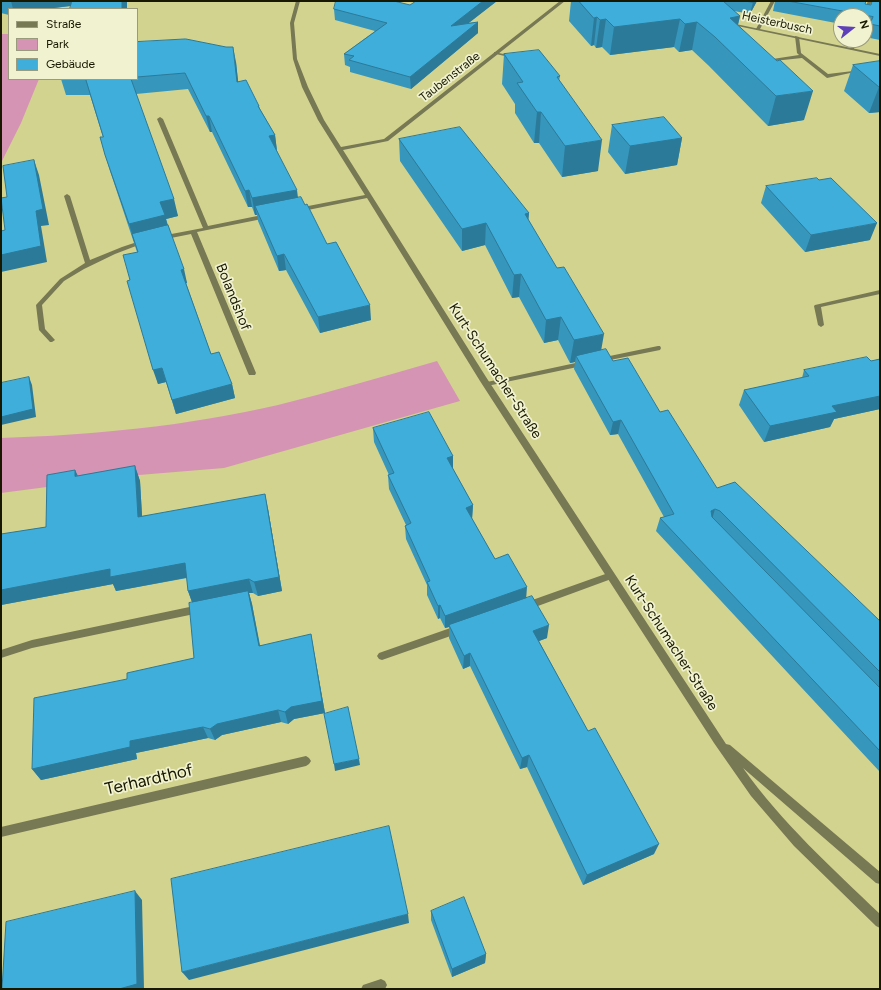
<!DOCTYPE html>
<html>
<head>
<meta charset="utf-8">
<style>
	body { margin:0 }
	#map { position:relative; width:881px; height:990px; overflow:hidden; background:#d2d38e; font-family:Figtree,sans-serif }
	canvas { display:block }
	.frame { position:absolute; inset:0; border:2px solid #181800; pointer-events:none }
	.legend { position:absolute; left:8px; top:8px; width:130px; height:72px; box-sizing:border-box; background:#f1f2d0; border:1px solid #9a9b7d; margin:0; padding:5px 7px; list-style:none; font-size:12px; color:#181800 }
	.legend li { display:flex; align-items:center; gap:8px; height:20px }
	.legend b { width:20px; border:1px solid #9a9b7d }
	.north { position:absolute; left:833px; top:8px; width:40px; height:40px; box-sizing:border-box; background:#f1f2d0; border:1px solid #9a9b7d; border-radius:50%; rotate:73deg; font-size:11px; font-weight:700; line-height:16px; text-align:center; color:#181800 }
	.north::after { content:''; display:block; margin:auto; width:14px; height:18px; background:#5e40b8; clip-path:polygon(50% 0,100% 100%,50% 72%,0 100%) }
</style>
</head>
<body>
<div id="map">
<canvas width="881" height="990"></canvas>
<div class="frame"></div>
<ul class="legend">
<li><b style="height:5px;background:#777854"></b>Straße</li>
<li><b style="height:11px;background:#d594b3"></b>Park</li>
<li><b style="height:11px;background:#3faedb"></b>Gebäude</li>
</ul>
<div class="north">N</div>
</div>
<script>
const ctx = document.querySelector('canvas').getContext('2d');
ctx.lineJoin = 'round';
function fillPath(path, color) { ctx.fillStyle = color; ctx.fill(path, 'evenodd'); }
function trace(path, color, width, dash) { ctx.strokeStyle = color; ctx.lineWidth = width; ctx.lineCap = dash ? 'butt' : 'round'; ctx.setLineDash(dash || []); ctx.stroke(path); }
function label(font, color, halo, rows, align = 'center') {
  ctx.font = font + ' Figtree,sans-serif'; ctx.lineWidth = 3.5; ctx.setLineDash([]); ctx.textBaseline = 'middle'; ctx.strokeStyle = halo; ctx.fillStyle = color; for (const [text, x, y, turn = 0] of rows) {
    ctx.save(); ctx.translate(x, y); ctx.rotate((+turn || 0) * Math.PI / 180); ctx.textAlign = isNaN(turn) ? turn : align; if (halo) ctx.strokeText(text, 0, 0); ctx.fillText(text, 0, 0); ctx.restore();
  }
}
fillPath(new Path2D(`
	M1 34H9V79H39L21 123 1 163Z
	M437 361 460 401 224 468 139 475 1 493V438C94 435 187 426 278 405 331 392 384 376 437 361Z`), '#d594b3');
fillPath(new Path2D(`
	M771 1H775L760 29 756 30V29Z
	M868 1H872L865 17V16H862Z
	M795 36 799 37 801 53 828 74 853 71 855 72 827 78 802 58 764 62V60H766L799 55 797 53Z
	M853 40H857L854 49 852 50 850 49Z
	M494 52 513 56 515 57 513 58 496 54 494 53Z
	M658 346H660L661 348 660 350 600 362 596 360 600 358Z
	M585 361H587L589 363 587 365 487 386 483 384 487 382Z
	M611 572 614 574 615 576 614 578 527 610 524 609 523 606 524 603Z
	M459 625 462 626 463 629 462 632 382 660 379 659 377 656 379 653Z`), '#777854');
fillPath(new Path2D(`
	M296 1H300L294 23 297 59 308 87 324 120 341 147 384 139 560 1H565L388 141 343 150 486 377 726 744 730 745 880 872V884L876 883 743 768C782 823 832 868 880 914V928L876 926 794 846 751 796 714 743 480 381 367 198 298 212 295 210 298 208 365 195 318 120 302 87 293 59 290 23Z
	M726 22 880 54V56L728 24H726Z
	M160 117 163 119 208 226 267 214 270 216 267 218 197 232 256 373 255 375H249L248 373 191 234 161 240 158 238 161 236 203 228 157 119Z
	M67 194 70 196 90 260 122 247 146 239 149 241 115 254 84 269 64 281 42 305 45 329 55 340 52 342H50L39 330 36 305 60 279 85 263 64 196Z
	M880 290V294L821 307 824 325 821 327 818 325 814 306 815 305Z
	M199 605 202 606 203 609 202 612 199 613 32 648 1 658V650L32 640Z
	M306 756 309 758 311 761 309 764 306 766 1 837V827Z
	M381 979 385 981 387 985 385 989H361L363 985Z`), '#777854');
fillPath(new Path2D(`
	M1 1H127V9L71 6 46 9H9V15L1 13Z
	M497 1 468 23 478 22V33L411 89 350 72V67L345 65 344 54 375 31 335 20 334 9Z
	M571 1H757L750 14 734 11 740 16 738 25 804 120 768 126 709 66 692 50 679 52 674 47 610 55 602 47 596 48 594 45 591 46 569 21Z
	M775 1H866L865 4 871 5 880 1V40L865 37 868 29H865V16H841V24L773 11Z
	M137 42 236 62 238 82 259 106 260 109 275 135 277 151 298 198 327 244 371 320 320 333 286 270 279 271 258 221 257 215H255L252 207H248L212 132H210L188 89 136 94 178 216 166 219 187 283H186L211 354 232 384 235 398 176 414 166 382 158 384 130 280 137 252 110 171 100 137H103L90 95H66L61 79H137Z
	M504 54 560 76 559 81 598 171 562 177 539 143H534L515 113V104L502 84Z
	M880 61V112L869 113 844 91 853 65Z
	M612 125 682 138 677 165 625 174 608 152Z
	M399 139 529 213 528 220 601 351 613 361 660 412 717 488 880 621V772L656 531 660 518 664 517 618 434 610 435 574 369 575 362 570 363 558 340 544 343 519 297 512 298 485 245 462 251 400 161Z
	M766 186 870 240 805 252 761 203Z
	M880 359V409L834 419 830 427 764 442 739 405 744 390 802 378 804 370 871 361Z
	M373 428 453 456V469L473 505 472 519 495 559 526 598 547 638 539 641 654 854 583 885 527 767 520 769 470 666 463 669 449 638V627L445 628 440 618 438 619 427 595V585L406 539 405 526 406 525 389 489 388 475H389L374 442Z
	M135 466 140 481 142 516 268 509 282 591 258 596 253 593H249L252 604 260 645 313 647 325 713 294 719 288 724 281 722 222 735 215 740 208 738 136 753 137 759 41 780 32 769 127 679 194 658 192 602 188 591 187 578 116 591 113 584 1 605 3 534 46 527 75 470 78 476Z
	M431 911 486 954 485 963 452 977 431 920Z`), '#3696bc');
fillPath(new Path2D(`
	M11 1H76L77 5 46 9H13Z
	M122 1H127V9H122Z
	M483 1H497L451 37V26Z
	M753 1H757L750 14 753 2Z
	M740 16 733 44 723 46 730 18Z
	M597 17 594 45 591 46 594 18Z
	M606 19 602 47 596 48 600 20Z
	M680 19 674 47 610 55 614 27Z
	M478 22V33L411 89 410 77Z
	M697 22 692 50 679 52 685 24Z
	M233 47 236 62 240 98 237 82Z
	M880 86V112L869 113 879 87Z
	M813 91 804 120 768 126 776 96Z
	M537 112H541L539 143H534Z
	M206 116H209L212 132H210Z
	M275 135 277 151 269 136Z
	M682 138 677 165 625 174 630 146Z
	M602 140 598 171 562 177 565 146Z
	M34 160 39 175 49 225 41 226 47 262 1 272V255L36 211Z
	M249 190 252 207H248L245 191Z
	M297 190 299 206H255L257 215H255L252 198Z
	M174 199 178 216 166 219 169 232 134 241 129 224 160 202Z
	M529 213 527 235 525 214Z
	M486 223 485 245 462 251V229Z
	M877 223 870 240 805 252 811 235Z
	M284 254 286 270 279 271 277 256Z
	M184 269 187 283 184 284 181 270Z
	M521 274 519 297 512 298 514 275Z
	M370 305 371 320 320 333 318 317Z
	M561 317 558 340 544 343 546 320Z
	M604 334 600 357 576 356 575 362 570 363 574 340Z
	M162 368 166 382 158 384 153 370Z
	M29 377 32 385 36 417 1 425V417Z
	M232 384 235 398 176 414 172 400Z
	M880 396V409L834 419 830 427 764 442 770 426 832 406Z
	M621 420 618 434 610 435 613 422Z
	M453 456V470L447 458Z
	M135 466 140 481 143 532 138 517Z
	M75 470 82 485 75 476Z
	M265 494 268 509 282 591 258 596 254 582Z
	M473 505 472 519 466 508Z
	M715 509 711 523V511Z
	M185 563 190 577 116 591 113 584 1 605V590L110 569Z
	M249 579 253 593H249L252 604 262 658 193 605 188 591Z
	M527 587 526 600 449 625V627L445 628V616Z
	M440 605V618L438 619V606Z
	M549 625 547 638 531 644 533 631Z
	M311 634 325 713 294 719 288 724 285 712Z
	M470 653V666L463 669 464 656Z
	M278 710 281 722 222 735 215 740 210 729 217 724Z
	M203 727 208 738 136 753 137 759 41 780 32 769 130 741Z
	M529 755 527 767 520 769 522 758Z
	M359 759 360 765 335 771 334 764Z
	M659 844 654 854 583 885 587 875Z
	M135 891 142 900 144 989H119Z
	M408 914 409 923 189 980 182 972Z
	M486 954 485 963 452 977V969Z`), '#2c7a99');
const building = new Path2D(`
	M72 1H122V9H70Z
	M336 1H394L410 5 416 1H483L451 26 478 22 410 77 349 60 354 56 344 54 387 23 334 9Z
	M579 1H723L740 16 730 18 777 61 780 60 813 91 776 96 715 37 697 22 685 24 680 19 614 27 606 19 600 20 597 17 594 18Z
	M745 1H753V2Z
	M788 1H866L865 4 871 5 872 1H880V26L870 24 873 17Z
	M186 39 226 47H233L237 82 246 80 259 106H258L275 135 269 136 297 190 252 198 249 190 245 191 209 116H206L185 73 137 77V42Z
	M539 50 560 76 557 77 602 140 565 146 541 112H537L517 83 523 82 504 54Z
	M880 61V86L879 87 853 65Z
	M86 79H131L174 199 160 202 165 215 129 224 105 155 100 137H103Z
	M664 117 682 138 630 146 612 125Z
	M460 127 529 213 525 214 557 268 564 267 604 334 574 340 561 317 546 320 521 274 514 275 486 223 462 229 399 139Z
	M34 160 43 209 36 211 41 246 1 255V231L5 230 1 198 7 197 3 166Z
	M817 178 819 180 831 178 877 223 811 235 766 186Z
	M301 197 305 205 307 204 327 244 336 242 370 305 318 317 284 254 277 256 255 206Z
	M168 225 184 269 181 270 211 354 219 352 232 384 172 400 162 368 153 370 127 281 130 280 123 255 138 252 132 234Z
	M606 349 613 361 628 358 660 412 668 410 717 488 735 482 880 621V672L720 511 715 509 711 511 712 517 880 688V751L660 518 674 514 621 420 613 422 576 356Z
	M867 357 871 361 880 359V396L832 406 837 412 770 426 744 390 809 376 804 370Z
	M29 377 33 409 1 417V383Z
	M429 412 453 456 447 458 473 505 466 508 495 559 508 554 527 587 445 616 440 605 438 606 427 582 430 581 405 526 411 523 388 475 394 473 373 428Z
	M135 466 138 517 265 494 279 577 254 582 249 579 188 591 185 563 110 577V569L1 590V534L46 527 47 475 75 470V476Z
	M248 591 259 646 311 634 322 701 291 707 285 712 278 710 217 724 210 729 203 727 130 741V747L32 769 34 698 127 679V673L194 658 189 603Z
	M532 596 549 625 533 631 588 731 595 728 659 844 587 875 529 755 522 758 470 653 464 656 449 625Z
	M348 707 359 759 334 764 324 714Z
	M389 826 408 914 182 972 171 879Z
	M135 891 137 984 119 989H2L6 922Z
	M464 897 486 954 452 969 431 911Z`);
fillPath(building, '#3faedb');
trace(building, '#2c7a99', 1);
label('12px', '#181800', '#f1f2d0', [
	["Heisterbusch",777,23,12],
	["Taubenstraße",450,77,-38]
]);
label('14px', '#181800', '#f1f2d0', [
	["Bolandshof",233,297,68],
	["Kurt-Schumacher-Straße",495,371,57],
	["Kurt-Schumacher-Straße",671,643,57]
]);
label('17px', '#181800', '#f1f2d0', [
	["Terhardthof",149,780,-13]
]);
</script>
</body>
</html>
